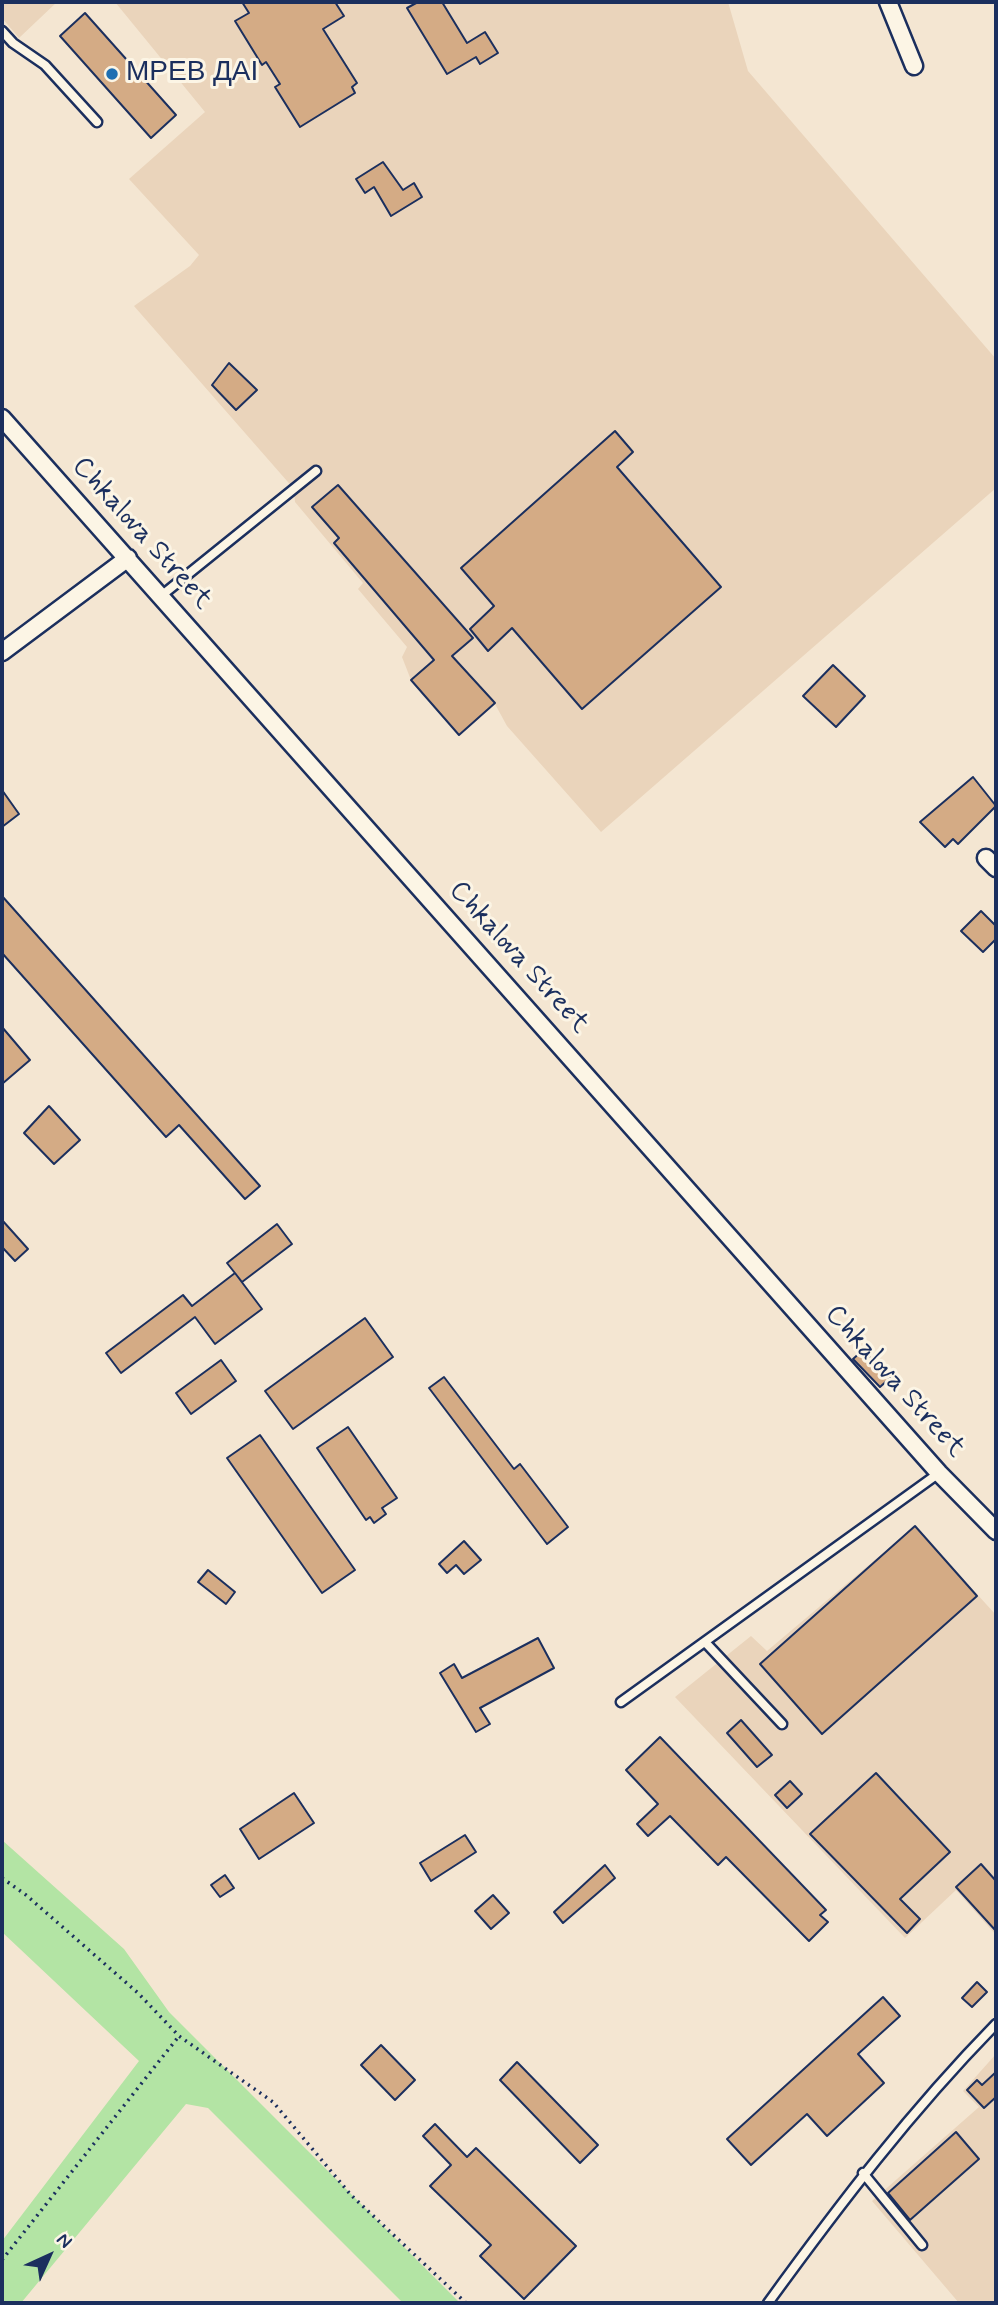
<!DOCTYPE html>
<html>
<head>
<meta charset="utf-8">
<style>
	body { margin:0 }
	#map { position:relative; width:998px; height:2305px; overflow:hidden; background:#f4e6d2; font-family:Mynerve,sans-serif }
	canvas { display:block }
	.frame { position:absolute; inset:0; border:4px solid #1b2f5e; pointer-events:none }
	.north { position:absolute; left:14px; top:2221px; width:70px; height:70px; -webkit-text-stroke:5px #fcf5e5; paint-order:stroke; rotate:45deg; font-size:19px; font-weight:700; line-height:28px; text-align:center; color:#1b2f5e }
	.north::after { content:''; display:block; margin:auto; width:24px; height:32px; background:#1b2f5e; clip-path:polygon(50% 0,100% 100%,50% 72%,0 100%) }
</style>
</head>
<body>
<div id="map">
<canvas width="998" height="2305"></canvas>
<div class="frame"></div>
<div class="north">N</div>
</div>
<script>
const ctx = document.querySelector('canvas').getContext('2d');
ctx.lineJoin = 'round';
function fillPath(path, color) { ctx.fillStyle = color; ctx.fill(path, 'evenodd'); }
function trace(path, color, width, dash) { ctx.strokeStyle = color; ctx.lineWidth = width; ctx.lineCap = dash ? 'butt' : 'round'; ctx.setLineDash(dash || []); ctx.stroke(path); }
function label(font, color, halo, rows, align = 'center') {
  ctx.font = font + ' Mynerve,sans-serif'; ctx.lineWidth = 6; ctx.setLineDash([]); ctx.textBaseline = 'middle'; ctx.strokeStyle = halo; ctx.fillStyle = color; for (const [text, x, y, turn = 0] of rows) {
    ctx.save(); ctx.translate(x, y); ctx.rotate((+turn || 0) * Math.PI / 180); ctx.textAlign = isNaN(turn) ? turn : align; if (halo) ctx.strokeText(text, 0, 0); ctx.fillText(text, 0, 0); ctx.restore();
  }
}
fillPath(new Path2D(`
	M2 2H57L19 38 2 18Z
	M115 2H728L748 71 996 359V488L601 832 507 726 495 704 459 735 411 680 402 657 407 647 358 589 363 583 295 502 294 489 134 306 190 266 199 255 129 179 205 112Z
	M915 1526 996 1615V1935L956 1890 905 1938 675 1697 751 1636 767 1651Z
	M996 2054V2303H959L872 2201 979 2107 963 2091Z`), '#ead4bb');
fillPath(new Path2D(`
	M2 1840 124 1949 169 2012 460 2303H403L208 2108 186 2104 21 2303H2V2241L139 2061 2 1932Z`), '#b3e4a4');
const building = new Path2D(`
	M242 2H335L344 16 323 29 357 83 352 87 355 93 300 127 275 87 280 84 266 62 262 65 235 21 249 13Z
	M418 2H442L467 43 485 32 498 53 480 64 476 57 447 74 407 8Z
	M85 13 176 115 151 138 60 36Z
	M383 162 403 190 414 183 422 197 391 216 374 187 365 193 356 179Z
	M229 363 257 390 236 410 212 385Z
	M615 431 633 452 617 467 721 587 582 709 512 628 488 651 470 629 494 606 461 568Z
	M338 485 473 638 452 656 495 703 459 735 411 680 434 660 334 543 339 538 312 507Z
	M833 665 865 696 836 727 803 696Z
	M973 777 996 806 958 844 953 839 945 847 920 822Z
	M2 790 19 814 2 827Z
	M2 896 260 1186 245 1199 179 1125 166 1137 2 953Z
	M981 911 996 926V939L983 952 961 931Z
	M2 1027 30 1060 2 1084Z
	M49 1106 80 1140 54 1164 24 1133Z
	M2 1220 28 1249 15 1261 2 1247Z
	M277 1224 292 1244 242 1282 227 1263Z
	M235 1273 262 1309 215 1344 195 1317 121 1373 106 1353 183 1295 192 1306Z
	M365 1318 393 1357 293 1429 265 1391Z
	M863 1350 890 1378 880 1387 853 1359Z
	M221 1360 236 1381 191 1414 176 1393Z
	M444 1377 514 1469 520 1464 568 1527 547 1544 429 1388Z
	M348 1427 397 1498 382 1508 386 1514 374 1523 370 1517 366 1520 317 1448Z
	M260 1435 355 1570 322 1593 227 1458Z
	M915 1526 977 1596 822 1734 760 1664Z
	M464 1541 481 1560 464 1574 456 1565 447 1573 439 1564Z
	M208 1570 235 1592 226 1604 198 1582Z
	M538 1638 554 1668 480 1708 490 1724 476 1732 440 1673 454 1664 462 1678Z
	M741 1720 772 1755 757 1767 727 1733Z
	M660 1737 826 1910 820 1915 828 1922 809 1941 726 1857 718 1865 670 1816 648 1836 637 1824 658 1804 626 1770Z
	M876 1773 950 1852 900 1899 920 1919 907 1933 810 1834Z
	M790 1781 802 1794 787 1808 775 1795Z
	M294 1793 314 1823 259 1859 240 1829Z
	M465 1835 476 1852 431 1881 420 1863Z
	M981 1864 996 1881V1931L956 1887Z
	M605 1865 615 1878 563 1923 554 1912Z
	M225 1875 234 1888 220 1897 211 1885Z
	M493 1895 509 1913 491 1929 475 1911Z
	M977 1982 987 1992 972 2007 962 1998Z
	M883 1997 900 2016 858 2054 884 2083 827 2136 807 2114 751 2165 727 2139Z
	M381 2045 415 2080 395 2100 361 2065Z
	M517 2062 598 2145 580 2163 500 2080Z
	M996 2072V2097L984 2108 967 2090 977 2080 982 2085Z
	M435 2124 467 2157 476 2148 576 2246 524 2299 480 2256 491 2245 430 2186 451 2165 423 2136Z
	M956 2132 979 2159 910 2220 888 2193Z`);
fillPath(building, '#d4ab85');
trace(building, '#1b2f5e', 2);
const lane = new Path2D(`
	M2 31 13 43 45 65 97 122
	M161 596 316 471
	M705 1642 782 1724
	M621 1702 939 1473
	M863 2173 922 2245
	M768 2303C840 2204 910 2112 996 2024`);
const street = new Path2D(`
	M888 2 914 66
	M2 418 939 1473 996 1531
	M2 652 128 558
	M986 858 996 868`);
trace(lane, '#1b2f5e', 13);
trace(street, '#1b2f5e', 21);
trace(new Path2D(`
	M2 1878 26 1895 138 1993 179 2036 273 2102 351 2195 466 2303
	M2 2260 179 2036`), '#1b2f5e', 3.5, [2, 5]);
trace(lane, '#fcf5e5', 8);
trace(street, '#fcf5e5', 16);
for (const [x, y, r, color] of [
	[112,74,7,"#1f6fb2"]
]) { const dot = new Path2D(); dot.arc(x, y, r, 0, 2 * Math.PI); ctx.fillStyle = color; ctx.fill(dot); trace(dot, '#fcf5e5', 2.5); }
label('28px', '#1b2f5e', '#fcf5e5', [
	["МРЕВ ДАІ",126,74]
], 'left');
label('28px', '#1b2f5e', '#fcf5e5', [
	["Chkalova Street",141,534,48],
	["Chkalova Street",518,958,48],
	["Chkalova Street",894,1382,48]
]);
</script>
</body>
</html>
